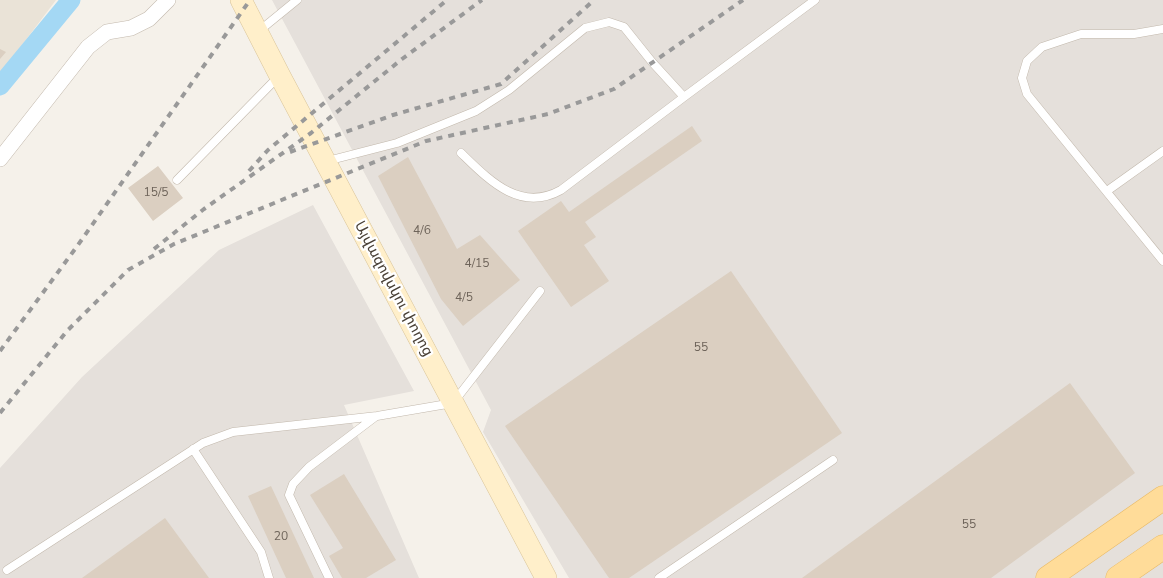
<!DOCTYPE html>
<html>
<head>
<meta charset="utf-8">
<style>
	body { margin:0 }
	canvas { display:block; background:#f5f1ea }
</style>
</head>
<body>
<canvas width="1163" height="578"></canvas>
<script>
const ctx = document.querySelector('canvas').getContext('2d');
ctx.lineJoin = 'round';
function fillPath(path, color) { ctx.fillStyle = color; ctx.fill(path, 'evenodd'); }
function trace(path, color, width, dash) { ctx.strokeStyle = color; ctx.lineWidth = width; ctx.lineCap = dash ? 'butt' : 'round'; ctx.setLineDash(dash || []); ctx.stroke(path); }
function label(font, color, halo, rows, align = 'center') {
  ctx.font = font + ' "Nunito Sans","Noto Sans Armenian",sans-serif'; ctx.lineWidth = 4.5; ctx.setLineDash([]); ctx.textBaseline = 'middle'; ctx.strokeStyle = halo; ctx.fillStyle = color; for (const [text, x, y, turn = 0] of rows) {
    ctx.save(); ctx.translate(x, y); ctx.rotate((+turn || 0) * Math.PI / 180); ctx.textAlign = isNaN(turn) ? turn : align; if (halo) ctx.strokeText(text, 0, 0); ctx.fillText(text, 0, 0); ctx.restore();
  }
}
fillPath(new Path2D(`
	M0 0H56L0 74Z`), '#eae3d7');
fillPath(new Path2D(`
	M272 0H1163V578H569L483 432 491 410Z
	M313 205 414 391 344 405 419 578H0V468L82 377 219 250Z`), '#e5e0db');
trace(new Path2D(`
	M0 86 71 0`), '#a4d8f4', 19);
fillPath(new Path2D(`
	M0 49 6 52 0 59Z
	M692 126 702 141 585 222 596 237 584 245 609 281 571 307 518 231 561 201 569 212Z
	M408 157 457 249 480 235 520 280 463 326 441 299 378 176Z
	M158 166 183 198 153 221 128 188Z
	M731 271 842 433 629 578H609L505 426Z
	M1070 383 1135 473 991 578H802Z
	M344 474 396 560 366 578H342L329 556 343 548 310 495Z
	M271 486 314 578H286L248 496Z
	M165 518 209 578H82Z`), '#dbcfc1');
const service = new Path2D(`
	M1163 29 1134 34H1081L1042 47 1027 61 1022 78 1027 94 1163 261
	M259 31 297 0
	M461 153C489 180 520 213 561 190L684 97
	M327 161 397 143 476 111 509 90 585 28 609 22 624 27 652 62 684 97 815 0
	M177 180 278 77
	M1107 191 1163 151
	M193 449 261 552 269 578
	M7 570 203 443 233 432 377 416 453 403 540 291
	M329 578 289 495 293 484 309 467 375 417
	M659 578 833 460`);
const minor = new Path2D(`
	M0 159 88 47 107 32 131 28 149 19 168 0`);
const secondary = new Path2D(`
	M241 0 280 76 546 578`);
const primary = new Path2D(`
	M1048 578 1163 498
	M1118 578 1163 547`);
trace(service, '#c2b8ac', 9);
trace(minor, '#c2b8ac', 16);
trace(secondary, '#dac59a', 22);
trace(primary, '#e9b964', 25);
trace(service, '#fff', 8);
trace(minor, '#fff', 15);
trace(secondary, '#ffefca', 21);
trace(primary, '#ffdc99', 24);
trace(new Path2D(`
	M290 152 393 115 501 84 594 0
	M249 171 268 150 447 0
	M154 249 204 209 311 133 402 59 482 0
	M0 351 78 245 250 0
	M0 413 67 331 128 270 174 244 426 141 548 114 614 89 743 0`), '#999', 4, [6, 6]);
label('12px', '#6e645a', null, [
	["15/5",156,193],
	["4/6",422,231],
	["4/15",477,264],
	["4/5",464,298],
	["55",701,348],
	["55",969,525],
	["20",281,537]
]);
label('15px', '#4a4137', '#fff', [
	["Այվազովսկու փողոց",393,289,62]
]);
</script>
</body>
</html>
